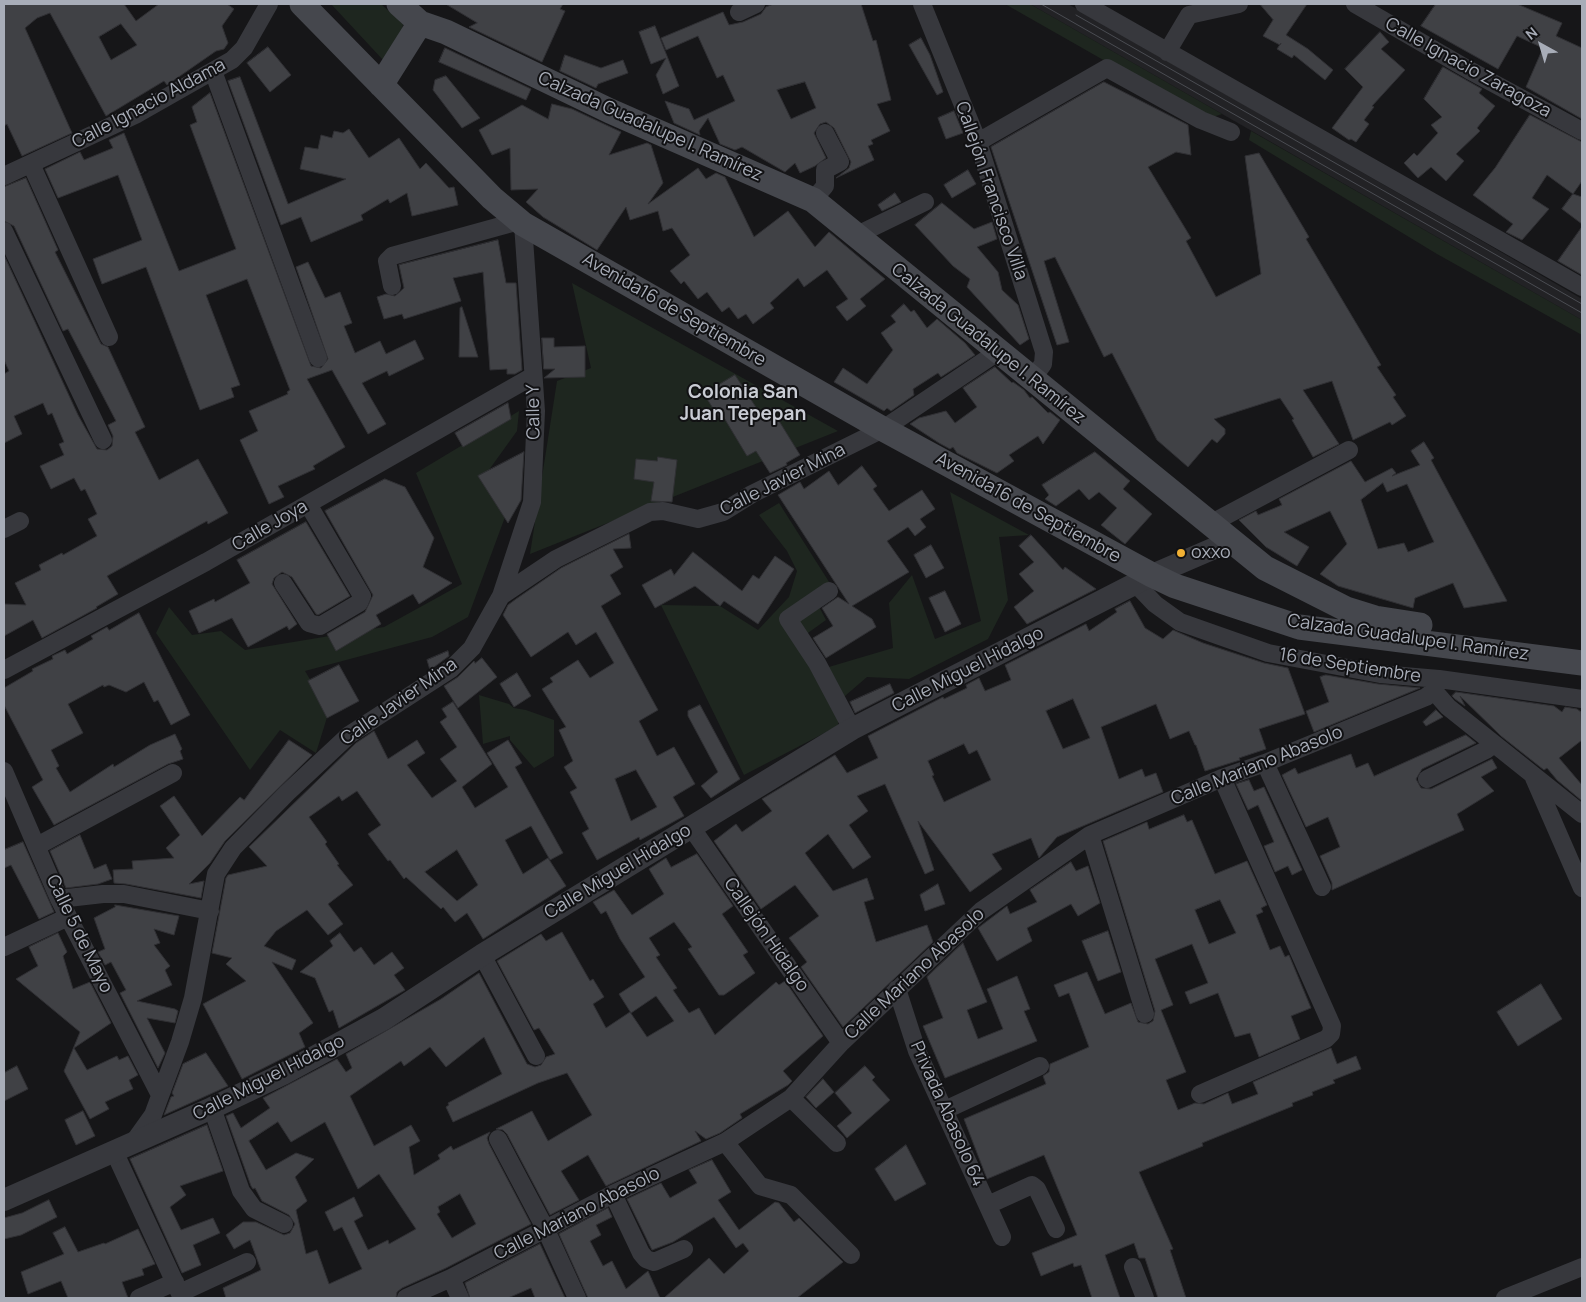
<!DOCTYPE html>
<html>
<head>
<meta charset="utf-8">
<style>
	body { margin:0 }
	#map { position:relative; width:1586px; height:1302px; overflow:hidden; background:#161618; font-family:Manrope,sans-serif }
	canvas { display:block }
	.frame { position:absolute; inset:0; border:5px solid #a8adb8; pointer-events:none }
	.north { position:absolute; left:1516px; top:20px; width:50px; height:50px; -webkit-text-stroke:4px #111113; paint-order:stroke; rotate:321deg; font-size:14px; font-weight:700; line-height:20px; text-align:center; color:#a8adb8 }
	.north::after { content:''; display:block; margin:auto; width:18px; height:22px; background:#a8adb8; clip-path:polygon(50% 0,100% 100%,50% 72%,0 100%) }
</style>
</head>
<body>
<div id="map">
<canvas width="1586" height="1302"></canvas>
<div class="frame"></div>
<div class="north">N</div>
</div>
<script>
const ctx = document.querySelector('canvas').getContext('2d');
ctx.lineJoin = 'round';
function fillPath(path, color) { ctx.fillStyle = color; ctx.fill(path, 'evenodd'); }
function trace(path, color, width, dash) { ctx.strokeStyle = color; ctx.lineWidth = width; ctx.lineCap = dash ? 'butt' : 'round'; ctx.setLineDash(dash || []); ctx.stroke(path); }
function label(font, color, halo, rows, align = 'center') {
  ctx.font = font + ' Manrope,sans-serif'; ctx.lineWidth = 4; ctx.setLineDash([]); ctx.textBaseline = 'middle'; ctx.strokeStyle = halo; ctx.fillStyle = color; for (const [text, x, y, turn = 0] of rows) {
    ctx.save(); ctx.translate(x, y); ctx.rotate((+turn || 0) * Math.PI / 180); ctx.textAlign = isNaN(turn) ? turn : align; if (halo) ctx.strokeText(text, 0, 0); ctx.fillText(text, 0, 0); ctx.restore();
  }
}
fillPath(new Path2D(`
	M1030 4H1068L1468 233 1582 299V320Z`), '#222225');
fillPath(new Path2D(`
	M331 4H381L403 24 397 75Z
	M1005 4H1030L1222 114 1207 119Z
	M1251 131 1582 320V335L1437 254 1249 140Z
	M572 283 838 431 530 554 557 381 591 368Z
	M519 411 517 431 481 481 515 490 468 617 432 637 305 671 329 711 316 753 280 730 250 770 156 633 169 607 192 635 221 631 245 650 384 627 462 584 416 473Z
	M950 492 1029 535 999 537 1008 600 988 639 909 679 867 677 838 702V726L744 775 661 605 720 606 758 630 789 597 797 571 787 551 759 515 779 503 831 585 817 603 826 620 794 643 822 669 893 648 889 603 912 575 935 639 981 621Z
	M479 695 509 704 514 708 526 710 554 720V756L534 768 510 740V736L483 744Z`), '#1e261f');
const building = new Path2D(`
	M4 4H124L136 21 159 4H227L234 9 222 26 228 43 224 49 216 51 167 85 164 81 106 116 50 13 37 18 25 28 72 133 22 156 7 124 4 126ZM121 24 137 45 111 60 99 37Z
	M446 4H563L560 9 565 11 542 62 469 27 477 23Z
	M774 4H861L873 41 876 40 891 100 877 104 890 131 871 140 873 144 868 146 874 160 836 178 849 168 851 162 834 128 826 122 820 124 814 133 826 158 815 166 800 173 795 163 785 172 742 147 735 150 720 144 708 118 699 131 700 135 674 123 665 101 689 109 694 120 735 101 723 75 717 78 698 36 666 50 661 38 723 12 729 25 743 22 761 14 766 7ZM805 82 816 108 791 119 777 90Z
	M1260 4H1307L1286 35 1308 49 1333 70 1325 80 1294 55 1292 58 1277 49 1281 43 1280 45 1263 36 1273 20Z
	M1436 4H1517L1562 23 1556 36 1582 48V119L1526 87 1543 48 1517 36 1498 69 1421 26Z
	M655 26 679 86 663 94 656 75 666 58 651 64 639 32Z
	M1380 32 1389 42 1381 49 1405 70 1372 106 1374 107 1364 120 1369 124 1356 142 1351 139 1349 140 1332 128 1363 87 1345 69Z
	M921 38 930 55 943 92 937 95 909 45Z
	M268 47 291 75 270 92 247 63Z
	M445 48 531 89 526 100 439 62Z
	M565 55 601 68 623 60 628 73 598 84 596 88 560 71Z
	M1443 67 1482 89 1479 93 1495 106 1477 128 1480 131 1456 154 1464 161 1446 181 1431 167 1418 178 1404 163 1414 153 1417 156 1438 133 1431 125 1442 117 1424 99Z
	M446 76 480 118 462 128 433 90 435 80Z
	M240 77 288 204 346 179 300 169 305 147 318 149 321 135 332 138 334 131 343 133 349 129 369 158 399 138 420 169 426 163 449 188 454 187 458 205 412 216 407 193 390 203 388 199 361 215 363 220 311 242 301 217 281 225 228 81Z
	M1104 82 1188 125 1191 155 1176 152 1148 167 1191 238 1186 241 1216 297 1261 274 1245 156 1259 153 1309 237 1306 239 1381 365 1377 367 1396 395 1393 397 1406 416 1392 425 1390 422 1353 440 1332 381 1303 390 1339 444 1313 457 1292 420 1294 419 1280 398 1214 419 1225 429V434L1217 443 1212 439 1188 467 1157 440 1112 353 1104 357 1055 257 1044 261 1069 342 1057 345 991 147Z
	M210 93 311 366 321 368 328 359 296 267 308 262 325 298 340 292 352 323 344 326 355 353 380 341 386 354 415 340 424 359 389 376 387 371 362 383 386 424 368 434 332 370 307 379 345 447 313 466 315 469 278 486 284 497 269 504 240 440 258 431 249 411 288 394 287 392 290 390 247 279 206 295 240 385 231 388 234 397 200 410 146 267 102 284 93 259 142 240 118 175 58 198 45 169 80 152 84 160 113 148 109 140 124 133 179 271 236 249 190 125 197 122 192 107Z
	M552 104 572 109 621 132 609 155 647 143 651 145 663 183 648 204 698 168 706 179 716 173 725 177 754 237 788 211 815 247 829 232 885 279 860 299 866 306 847 321 836 307 848 299 827 270 804 287 798 278 770 303 774 308 753 324 746 314 738 319 729 307 722 312 707 292 698 299 684 281 681 284 670 271 690 255 672 228 663 231 658 211 630 220 626 207 597 250 543 217 526 202 538 189 511 190 510 148 492 155 479 130 522 105 548 119Z
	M954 111 963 133 946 139 938 118Z
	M1530 115 1582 142V181L1573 194 1547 175 1532 198 1549 209 1522 240 1506 232 1513 224 1473 195 1495 168Z
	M968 170 976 184 952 198 944 185Z
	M26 178 58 250 55 252 101 344 108 347 145 427 135 432 159 480 198 459 228 513 208 524 207 521 107 576 118 594 96 607 97 608 42 638 33 620 4 636V604L26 605 15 583 41 570 39 565 62 553 63 555 97 536 88 519 97 514 85 489 81 491 74 478 51 489 40 466 64 455 59 444 64 442 52 413 48 415 43 403 14 416 22 434 4 443V374L9 371 4 360V255L78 415 97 449 107 450 112 446 113 436 108 425 116 421 68 329 63 331 14 226 4 221V187Z
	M895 193 901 202 882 211 878 205Z
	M1573 194 1582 197V224L1562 209Z
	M942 203 974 229 992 222 997 239 977 247 998 272 1002 290 1018 305 1029 339 1020 345 967 287 970 279 953 266 915 225Z
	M1582 227V275L1558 261Z
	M498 240 506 283H516L522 370 515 374H507V369L490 370 483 272 453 278 461 301 404 319 402 314 384 319 377 297 386 294 395 296 404 288 399 265Z
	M904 304 911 312 914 310 927 328 937 319 965 343 975 355 941 377 938 373 913 389 914 395 891 411 887 408 884 411 834 382 843 368 867 384 893 350 881 333 896 322 891 316Z
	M462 307 478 357H459L460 308Z
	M542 338H554V347L585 346V377L544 378 555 369H544Z
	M995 367 1012 383 1013 382 1024 390 1030 398 1032 397 1048 413 1050 412 1060 420 1043 444 1038 436 1009 455 1014 461 997 473 957 453 953 447 950 449 939 443 910 424 919 418 946 411 955 423 977 407 963 388Z
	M735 375 761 415 771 408 800 455 786 463 787 465 770 473 756 451 747 456 723 416 719 418 704 394Z
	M508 403 511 419 463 447 455 433Z
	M1424 442 1434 458 1431 460 1507 601 1464 608 1453 583 1415 598 1413 608 1338 586 1320 574 1347 544 1330 511 1284 532 1309 547 1297 566 1266 547 1239 520 1256 511 1258 515 1282 505 1279 499 1351 461 1365 482 1392 468 1396 473 1392 476 1420 465 1411 451ZM1383 483 1387 492 1407 484 1434 542 1408 552 1404 543 1378 549 1361 500Z
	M524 452 521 500 508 523 478 476Z
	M1095 452 1130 481 1123 489 1152 514 1125 544 1101 525 1117 508 1099 492 1089 500 1079 489 1056 506 1045 499 1049 495 1042 485Z
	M658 457 677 460 672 502 651 501 654 482 634 479 636 459 657 461Z
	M862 466 877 486 873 489 889 511 922 490 935 509 920 519 926 527 915 536 908 527 887 541 909 572 852 606 872 619 876 627 826 658 813 638 833 626 822 608 838 597 849 604 778 495 800 482 804 489 829 471 838 485Z
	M385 479 405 487 434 538 423 567 452 583 419 604 413 594 376 615 381 624 336 651 327 634 365 612 373 595 325 511Z
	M306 522 350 596 318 615 316 614 292 577 282 572 274 578 272 584 297 624 289 630 287 626 248 647 232 618 199 633 189 611 214 599 215 602 250 583 237 560Z
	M629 534 631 548 613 549 623 567 610 575 621 594 601 606 658 710 639 721 657 756 674 747 695 784 673 797 684 816 640 840 639 837 597 860 582 833 589 829 570 792 577 788 564 767 573 761 559 730 566 727 542 689 553 682 550 678 578 660 590 678 614 663 596 632 576 645 568 632 531 657 503 615 508 605 516 599 561 568ZM636 770 657 807 631 821 615 779Z
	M1031 535 1063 570 1065 567 1096 589 1027 624 1014 607 1034 591 1019 574 1034 562 1019 546Z
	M931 545 944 568 926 578 914 555Z
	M693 552 742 591 753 575 759 579 775 556 794 569 758 624 724 601 720 606 695 586 655 608 642 585 671 569 674 575Z
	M945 591 961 624 945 632 929 598Z
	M1130 601 1145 628 1163 639 1173 630 1203 643 1264 663 1288 668 1305 714 1259 729 1266 749 1239 758 1240 760 1205 771 1196 745H1195L1189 731 1170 739 1156 704 1101 727 1119 779 1142 769 1145 777 1156 773 1163 792 1057 837 1039 858 1031 838 992 854 1002 869 970 892 918 821 934 870 925 874 885 784 857 796 868 811 849 825 871 857 853 869 828 834 805 853 833 891 867 878 874 899 864 902 876 942 927 925 933 942 843 1027 801 967 807 962 789 938 819 916 795 885 761 909 714 841 736 824 742 832 772 811 762 799 835 755 847 773 878 758 868 736 943 697 944 699 967 688 966 685 979 678 985 691 1011 680 1005 665 1086 624 1089 631 1117 612 1115 609ZM1073 699 1090 738 1063 749 1046 711ZM964 744 969 754 977 750 991 780 944 802 932 776 934 775 928 761Z
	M139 613 190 715 171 725 158 700 154 702 144 682 126 692 109 685 104 687 103 685 68 704 83 733 51 750 59 766 56 768 70 792 113 764 114 767 150 745 175 734 182 749 180 751 183 759 168 764 54 825 32 787 43 780 4 705V688L33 671 32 669 53 659 52 656 65 650 67 654 93 639 91 636 107 627 109 630Z
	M448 651 449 656 430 670 427 660Z
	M482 658 497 677 458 708 444 686 458 677 474 661 475 663Z
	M339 665 359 701 327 718 308 681Z
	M517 673 531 696 514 707 500 684Z
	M1326 675 1378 684 1420 688 1314 732 1306 711 1329 702 1320 677Z
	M890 684 894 693 855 713 850 702Z
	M1456 692 1554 706 1562 712 1565 707 1577 709 1581 712 1582 740 1559 758 1582 785V801L1557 780 1547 768 1544 770 1501 736 1460 696 1465 706 1455 699 1452 696Z
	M453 702 492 764 462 787 475 808 508 787 487 753 508 740 522 763 515 767 563 853 550 860 531 826 505 840 523 874 548 858 566 886 483 939 467 913 455 922 443 907 441 909 406 877 404 879 390 860 388 861 368 834 381 825 357 791 342 801 339 796 309 817 327 842 325 844 339 864 337 865 353 885 328 904 343 924 328 935 307 910 276 931 264 946 296 960 292 970 272 962 313 1023 299 1033 305 1047 242 1079 203 1004 246 981 226 964 232 958 212 953 226 878 228 875 267 866 249 847 356 743 374 731 388 759 417 740 425 753 407 765 432 798 457 781 440 759 457 747 440 722 447 717 442 709ZM457 850 478 885 457 901 425 872Z
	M700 705 740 779 711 798 701 786 718 772 688 716V711Z
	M1436 710 1443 717 1426 726 1423 722Z
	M1466 735 1476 743 1422 769 1416 779 1421 788 1431 789 1492 759 1497 768 1481 777 1494 791 1457 814 1464 830 1332 890V883L1320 856 1340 847 1328 817 1306 827 1282 775 1295 768 1298 774 1351 754 1356 768 1368 763 1374 776Z
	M289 740 312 755 225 841 210 863 189 884 204 881 201 898 126 884 114 883 113 870 133 869 132 861 174 858 166 848 180 835 160 806 174 796 202 836 240 797 244 800Z
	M1249 780 1254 791 1264 787 1302 870 1292 875 1288 866 1275 872 1264 846 1274 842 1258 805 1248 810 1236 784Z
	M1184 815 1187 822 1192 820 1215 874 1247 861 1267 905 1261 908 1263 912 1256 915 1270 950 1280 946 1285 957 1289 955 1311 1008 1291 1016 1300 1039 1259 1057 1250 1033 1235 1037 1218 993 1190 1004 1185 992 1208 983 1192 944 1155 959 1173 1005 1161 1010 1186 1072 1166 1080 1178 1110 1195 1103 1204 1104 1228 1093 1232 1104 1258 1094 1253 1082 1331 1048 1337 1064 1356 1056 1361 1069 1333 1080 1335 1083 1312 1092 1313 1095 1292 1103 1293 1106 1202 1143 1203 1146 1139 1172 1173 1249 1170 1250 1186 1298H1158L1145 1258H1139L1134 1243 1105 1255 1120 1298H1092L1081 1265 1074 1267 1073 1263 1041 1276 1032 1253 1077 1235 1044 1155 987 1179 964 1119 1046 1084 1043 1076 1049 1072 1050 1064 1089 1047 1069 993 1059 997 1054 985 1087 972 1105 1014 1131 1003 1138 1022 1148 1024 1153 1021 1155 1011 1103 841 1147 822 1149 829ZM1220 900 1236 933 1209 944 1195 910Z
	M80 835 94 869 106 864 112 879 98 884 66 888 50 851Z
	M23 842 54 912 39 919 11 865 4 868V850Z
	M697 854 733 906 722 914 748 952 743 955 755 973 724 995H719L688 949 692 947 674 922 649 938 660 955 656 957 677 988 673 990 689 1013 699 1008 715 1035 776 982 779 985 785 981 823 1036 783 1071 792 1081 788 1085 740 1114 742 1118 720 1133 706 1139 695 1131 701 1141 606 1186 588 1155 561 1171 579 1200 550 1215 507 1134 503 1130 496 1129 532 1111 548 1141 592 1115 567 1073 538 1083 453 1122 446 1107 449 1105 448 1103 502 1074 484 1037 446 1067 430 1047 404 1066 401 1061 350 1096 374 1146 411 1125 420 1141 409 1147 414 1175 440 1159 438 1155 451 1146 453 1150 490 1132 487 1138 489 1144 531 1224 446 1268 402 1288 397 1292 396 1298H226L223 1288 261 1270 250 1240 234 1249 226 1235 243 1222H256L284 1235 290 1233 295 1224 289 1215 262 1201 255 1188 253 1189 251 1186 226 1116 233 1113 241 1128 270 1108 263 1098 337 1059 346 1072 352 1068 346 1054 441 999 479 973 527 1064 535 1067 541 1065 546 1057 555 1054 539 1028 534 1030 497 961 541 934 546 941 562 932 590 981 593 979 604 997 593 1004 606 1028 630 1012 647 1037 674 1021 656 996 631 1013 619 994 645 977 620 939 606 911 601 914 593 902 614 890 632 915 664 894 649 869 666 858 671 867ZM278 1122 291 1142 325 1122 358 1189 379 1174 416 1229 389 1244 388 1240 368 1250 354 1221 363 1216 354 1197 325 1212 334 1231 342 1227 362 1269 329 1284 317 1250 306 1254 296 1210 307 1201 295 1177 314 1159 296 1153 266 1170 249 1141ZM460 1194 476 1224 452 1238 437 1214 440 1212 438 1207Z
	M1071 862 1076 871 1088 866 1100 903 1078 916 1071 904 1027 928 1032 941 997 961 978 928 1007 906 1010 914 1037 902 1030 890Z
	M938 884 945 904 925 911 920 895Z
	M115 905 179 916 174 935 154 929 160 943 154 945 170 966 165 970 172 985 137 1001 175 1009 178 1011 175 1023 147 1018 165 1053 158 1068 120 993 126 990 111 962 105 965 98 952 105 949 94 918 115 907Z
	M1108 931 1121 972 1098 981 1082 941Z
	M58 933 67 952 63 956 73 989 90 982 111 1023 74 1048 87 1070 117 1056 119 1060 128 1056 138 1075 129 1080 133 1089 105 1102 109 1109 90 1119 64 1071 80 1032 16 979 38 966 29 947Z
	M340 933 354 952 361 947 374 965 392 952 404 968 394 975 405 990 339 1028 333 1010 329 1012 315 978 300 972 333 946 330 941Z
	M963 943 987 1002 967 1010 978 1039 1003 1029 987 989 1017 976 1030 1009 1024 1011 1037 1041 945 1078 923 1026 943 1018 927 977Z
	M1541 984 1562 1019 1518 1046 1497 1012Z
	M206 1053 228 1086 164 1115 171 1097 174 1096 172 1093 183 1064Z
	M17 1066 28 1089 4 1101V1073Z
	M865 1066 875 1077 872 1080 890 1100 847 1138 837 1126 852 1113 835 1093Z
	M823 1079 834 1092 816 1108 806 1097Z
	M83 1111 95 1136 76 1145 65 1120Z
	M207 1125 223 1171 180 1186 186 1195 170 1207 181 1230 213 1218 220 1233 193 1245 201 1265 182 1273 130 1159Z
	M906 1145 926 1184 895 1201 875 1169Z
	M712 1160 731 1192 718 1200 739 1230 775 1202 779 1203 794 1222 799 1218 843 1262 797 1298H664L709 1258 724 1274 749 1251 743 1243 736 1248 714 1217 673 1242 652 1250 627 1199 661 1183 670 1198 697 1183 689 1170Z
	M49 1200 57 1217 21 1235 4 1239V1218L22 1213Z
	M608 1208 612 1217 596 1225 601 1235 590 1241 603 1266 612 1261 626 1289 648 1271 660 1298H588L559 1234Z
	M65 1227 78 1252 104 1243 105 1244 138 1229 155 1264 142 1269 144 1275 122 1282 128 1298H68L61 1281 28 1294 21 1272 64 1254 53 1233Z
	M540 1244 565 1298H535L531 1288 508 1298H470L465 1283Z`);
fillPath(building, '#404145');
trace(building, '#303034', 1);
trace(new Path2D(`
	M922 4 978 142 1044 352 1043 364 1033 378
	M1084 4 1582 287
	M1355 4 1469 70 1582 131
	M739 12 756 4
	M1189 15 1239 4
	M1167 52 1189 15
	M213 71 318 358
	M978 142 1107 68 1201 120 1231 132
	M31 164 109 337
	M4 176 137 114 232 60 244 48 269 4
	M813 200 825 186V170L840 162 825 133
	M4 231 103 440
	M855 236 925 202
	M392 286 387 261 392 256 519 221
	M1210 524 1349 450
	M4 529 20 521
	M283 583 309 623 320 626 359 603 362 596 308 504
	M1136 584 1155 604 1180 622 1268 653 1380 674 1439 679 1582 699
	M829 591 788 619 817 663 852 729
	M501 596 532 502 536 411 523 224
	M4 670 206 562 533 376
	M1434 691 1448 707 1582 814
	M1265 763 1322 887
	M4 771 59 899 160 1095
	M1534 778 1582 888
	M1427 779 1486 750 1493 745
	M691 827 841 1043
	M1090 835 1145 1014
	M37 846 173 773
	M59 899 103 894H124L210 911
	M4 947 68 917
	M482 955 536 1056
	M897 989 917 1051 1002 1237
	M1200 1094 1326 1039 1331 1034 1332 1026 1222 778
	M791 1098 837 1143
	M212 1108 241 1191 254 1209 284 1224
	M945 1110 1040 1066
	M498 1139 546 1230 577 1298
	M725 1142 760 1186 791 1195 851 1255
	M133 1143 153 1115 180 1042 193 998 216 874 233 848 287 793 349 735 451 669 472 648 501 596 556 559 650 512 663 511 698 519 723 512 752 494 883 429 999 351
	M114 1151 182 1298
	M613 1194 641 1253 646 1259 654 1262 684 1249
	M988 1205 1032 1185 1037 1189 1056 1229
	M1133 1267 1145 1298
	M451 1278 460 1298
	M180 1293 247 1262
	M139 1298 175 1282
	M406 1298 451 1278 613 1194 725 1142 791 1098 841 1043 981 911 1090 835 1222 778 1265 763 1426 697 1434 691 1439 679
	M1505 1298 1582 1267`), '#37383d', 18);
trace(new Path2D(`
	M4 1200 212 1108 283 1074 384 1019 482 955 852 729 1152 575 1231 541`), '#37383d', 22);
trace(new Path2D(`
	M302 4 492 198 523 224 883 429 1152 575 1175 586 1299 627 1582 663
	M399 4 420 23 446 32 610 111 813 200 1265 568 1346 609 1375 618 1420 625
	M381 85 420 23`), '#45474d', 25);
trace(new Path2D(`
	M1041 4 1582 313
	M1076 15 1582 304`), '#4a4c52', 1);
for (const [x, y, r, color] of [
	[1181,553,5,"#f2b134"]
]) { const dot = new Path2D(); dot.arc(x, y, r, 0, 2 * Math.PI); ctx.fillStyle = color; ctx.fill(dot); trace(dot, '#111113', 2); }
label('18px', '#a8adb8', '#111113', [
	["Calle Ignacio Zaragoza",1468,68,29],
	["Calle Ignacio Aldama",149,104,-28],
	["Calzada Guadalupe I. Ramírez",650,127,24],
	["Callejón Francisco Villa",991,191,71],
	["Avenida16 de Septiembre",674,310,30],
	["Calzada Guadalupe I. Ramírez",988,344,39],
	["Calle Y",534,412,-91],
	["Calle Javier Mina",783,480,-27],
	["Avenida16 de Septiembre",1028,508,29],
	["Calle Joya",270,526,-30],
	["Calzada Guadalupe I. Ramírez",1408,638,8],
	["16 de Septiembre",1350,666,9],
	["Calle Miguel Hidalgo",968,670,-27],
	["Calle Javier Mina",399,702,-35],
	["Calle Mariano Abasolo",1257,766,-22],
	["Calle Miguel Hidalgo",618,872,-31],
	["Calle 5 de Mayo",79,934,64],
	["Callejón Hidalgo",766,935,55],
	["Calle Mariano Abasolo",915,974,-43],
	["Calle Miguel Hidalgo",269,1078,-27],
	["Privada Abasolo 64",947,1114,66],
	["Calle Mariano Abasolo",577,1214,-27]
]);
label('18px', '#a8adb8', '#111113', [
	["oxxo",1191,553]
], 'left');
label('bold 19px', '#c9ccd4', '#111113', [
	["Colonia San",743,393],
	["Juan Tepepan",743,415]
]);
</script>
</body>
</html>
